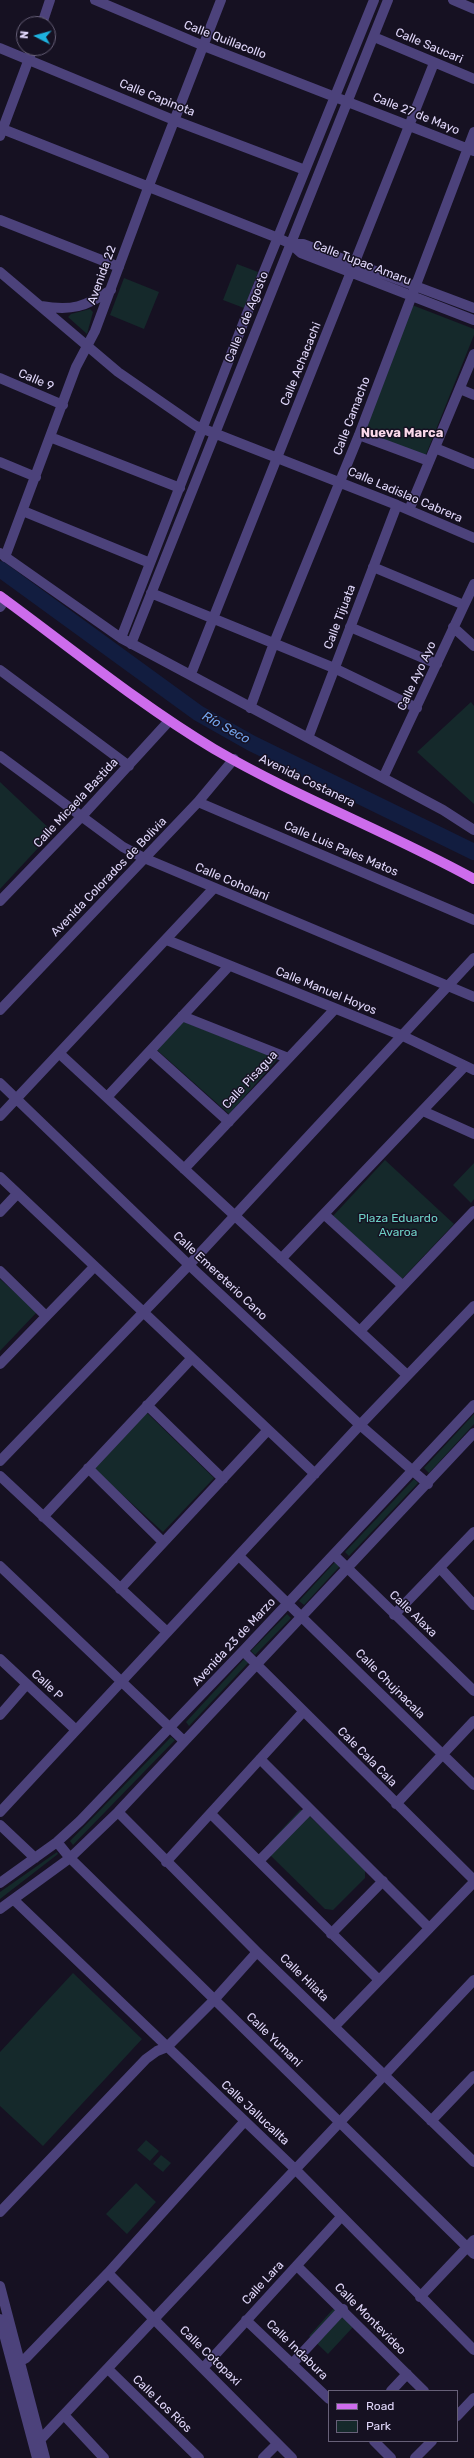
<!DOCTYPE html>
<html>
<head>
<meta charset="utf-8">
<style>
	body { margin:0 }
	#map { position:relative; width:474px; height:2458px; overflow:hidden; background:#161122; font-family:Rubik,sans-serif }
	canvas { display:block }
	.legend { position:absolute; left:328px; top:2390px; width:130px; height:52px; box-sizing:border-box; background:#161122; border:1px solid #676078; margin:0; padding:5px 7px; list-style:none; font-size:12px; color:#e0d7fa }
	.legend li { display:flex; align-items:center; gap:8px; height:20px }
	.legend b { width:20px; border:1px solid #676078 }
	.north { position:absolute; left:16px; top:16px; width:40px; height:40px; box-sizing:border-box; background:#161122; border:1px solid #676078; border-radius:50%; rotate:276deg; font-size:11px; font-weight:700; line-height:16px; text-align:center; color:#e0d7fa }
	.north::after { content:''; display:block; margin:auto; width:14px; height:18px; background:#1eb2df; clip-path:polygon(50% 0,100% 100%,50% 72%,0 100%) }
</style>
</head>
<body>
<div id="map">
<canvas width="474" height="2458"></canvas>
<ul class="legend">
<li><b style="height:5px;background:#cd6cec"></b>Road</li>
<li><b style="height:11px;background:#15292b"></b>Park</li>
</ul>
<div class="north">N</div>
</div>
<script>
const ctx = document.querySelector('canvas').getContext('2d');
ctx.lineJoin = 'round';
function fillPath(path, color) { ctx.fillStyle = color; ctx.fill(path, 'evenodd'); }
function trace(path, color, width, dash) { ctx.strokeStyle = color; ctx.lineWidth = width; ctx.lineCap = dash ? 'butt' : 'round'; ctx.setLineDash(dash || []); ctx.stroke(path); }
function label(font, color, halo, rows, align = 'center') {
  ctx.font = font + ' Rubik,sans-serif'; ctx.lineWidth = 3; ctx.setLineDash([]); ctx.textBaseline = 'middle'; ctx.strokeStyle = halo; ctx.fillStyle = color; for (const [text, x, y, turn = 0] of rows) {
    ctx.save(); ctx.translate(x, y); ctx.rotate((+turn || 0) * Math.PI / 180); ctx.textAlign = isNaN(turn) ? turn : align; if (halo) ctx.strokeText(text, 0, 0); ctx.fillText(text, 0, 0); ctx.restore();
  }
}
fillPath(new Path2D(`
	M237 264 258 272 244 308 223 300Z
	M124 278 159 292 144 329 110 315Z
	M412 305 474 329V335L425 457 363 432Z
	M90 309 93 312 87 334 68 317 71 314Z
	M471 702 474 706V804L417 752Z
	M0 782 53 832 0 889Z
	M182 1021 278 1059 229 1114 157 1050Z
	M385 1160 454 1224 400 1281 332 1217Z
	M474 1163V1199L471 1203 453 1185Z
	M0 1279 37 1312 0 1351Z
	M144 1410 214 1478 163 1532 92 1467Z
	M474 1414V1424L429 1473 424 1468Z
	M414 1479 418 1483 349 1556 345 1552Z
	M335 1562 340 1566 304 1605 299 1601Z
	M287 1614 291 1618 255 1655 251 1651Z
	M245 1658 249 1662 189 1726 186 1722Z
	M171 1737 175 1740 73 1845 70 1841Z
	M300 1810H303L365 1869V1878L333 1910 325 1909 269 1854V1843Z
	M57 1852 58 1854 0 1899V1892Z
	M73 1973 142 2039 43 2146 0 2106V2052Z
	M146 2140 159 2151 150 2161 137 2150Z
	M161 2155 171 2163 163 2172 153 2164Z
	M136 2183 156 2202 127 2234 106 2214Z
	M334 2308 354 2326 328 2354 309 2336Z`), '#15292b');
trace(new Path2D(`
	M0 569 198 713 251 743 474 852`), '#121d40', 16);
trace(new Path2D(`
	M95 0 204 46 474 151
	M453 0 474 9
	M42 24 50 0
	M374 37 474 79
	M0 48 176 121 305 170
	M0 128 278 238 291 244 301 253 474 320
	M0 136 33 48
	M0 220 119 267
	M291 244H303L474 308
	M0 272 118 372 196 426 397 505 474 538
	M41 306C72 311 85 307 111 290
	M0 378 63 405
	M460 389 474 395
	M359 435 429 461
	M50 437 180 488
	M435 448 474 464
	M0 462 36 477
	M409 510 474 354
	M23 511 150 563
	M0 553 121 638 443 810 474 830
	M5 557 76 367 95 331 148 188 221 0
	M373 567 464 605
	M151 593 334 668 417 708
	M0 607 5 600
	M350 627 437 664
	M453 627 474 646
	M121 638 246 316 374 0
	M131 644 388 0
	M0 670 129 766
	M191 674 434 63
	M250 708 274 643 359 435 474 132
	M308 738 397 505
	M0 756 123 847 144 858 474 997
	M383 778 474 584
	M198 802 474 920
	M0 901 82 816 169 721
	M167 940 403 1036 474 1070
	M0 1010 198 802 234 759
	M182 1016 288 1058
	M150 1051 229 1122
	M60 1054 407 1375
	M0 1083 189 1265 360 1425 428 1484
	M108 1096 229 966
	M423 1111 474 1134
	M0 1116 214 888
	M184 1169 334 1010
	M0 1177 315 1474
	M0 1212 17 1194
	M325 1215 403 1286
	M281 1259 465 1066
	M0 1271 46 1316
	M360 1331 474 1211
	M0 1364 94 1267
	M147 1405 223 1479
	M0 1461 189 1265 474 958
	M88 1468 163 1542
	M0 1476 167 1632
	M43 1517 192 1358
	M334 1555 474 1691
	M239 1556 474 1785
	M0 1566 184 1741
	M440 1568 474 1605
	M120 1589 268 1430
	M394 1615 474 1532
	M243 1651 474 1880
	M0 1659 76 1730
	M0 1715 27 1684
	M260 1759 429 1928
	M396 1804 474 1721
	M0 1812 360 1425 474 1306
	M118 1812 257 1952 474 2162
	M211 1814 379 1980
	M0 1825 35 1858
	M57 1842 70 1858 474 2254
	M259 1861 310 1809
	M166 1862 303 1712
	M0 1883 57 1842 80 1821 243 1651 474 1405
	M14 1900 295 2169 474 2350
	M0 1909 70 1858 118 1812 474 1433
	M331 1934 383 1881
	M335 2026 474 1882
	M431 2121 474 2076
	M0 2212 146 2059 157 2051 167 2047 214 2000 257 1952
	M297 2266 424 2391
	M108 2273 292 2458
	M0 2286 45 2458
	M420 2297 474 2240
	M0 2319 37 2458
	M246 2320 329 2399
	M292 2364 343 2309
	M13 2365 26 2358 108 2273 244 2122
	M204 2367 341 2217
	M108 2369 199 2458
	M391 2391 407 2374
	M64 2415 104 2458
	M457 2416 474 2398
	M374 2441 391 2458
	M34 2443 40 2440 474 1980
	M263 2458 277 2444
	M415 2458 432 2441`), '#4c427b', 10);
trace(new Path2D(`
	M0 596C71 648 139 704 214 749 298 798 389 832 474 879`), '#cd6cec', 10);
label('12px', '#e0d7fa', '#161122', [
	["Calle Quillacollo",225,40,21],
	["Calle Saucari",429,46,23],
	["Calle Capinota",157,98,22],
	["Calle 27 de Mayo",416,114,22],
	["Calle Tupac Amaru",362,263,21],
	["Avenida 22",102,275,-70],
	["Calle 6 de Agosto",247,317,-68],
	["Calle Achacachi",301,364,-68],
	["Calle 9",36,380,23],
	["Calle Camacho",352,416,-69],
	["Calle Ladislao Cabrera",405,495,23],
	["Calle Tijuata",340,617,-69],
	["Calle Ayo Ayo",417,676,-65],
	["Avenida Costanera",307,781,26],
	["Calle Micaela Bastida",76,803,-47],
	["Calle Luis Pales Matos",341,849,23],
	["Avenida Colorados de Bolivia",109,877,-46],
	["Calle Coholani",232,882,23],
	["Calle Manuel Hoyos",326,991,22],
	["Calle Pisagua",250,1080,-47],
	["Calle Emereterio Cano",220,1276,43],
	["Calle Alaxa",413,1614,44],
	["Avenida 23 de Marzo",234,1642,-47],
	["Calle Chujnacala",390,1684,45],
	["Calle P",47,1685,43],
	["Cale Cala Cala",367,1757,45],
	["Calle Hilata",304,1978,44],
	["Calle Yumani",274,2040,44],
	["Calle Jallucallta",255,2113,43],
	["Calle Lara",263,2283,-47],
	["Calle Montevideo",370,2319,45],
	["Calle Indabura",297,2350,44],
	["Calle Cotopaxi",210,2356,44],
	["Calle Los Ríos",162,2404,44]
]);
label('12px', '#6dd0c5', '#161122', [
	["Plaza Eduardo",398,1219],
	["Avaroa",398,1233]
]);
label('bold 13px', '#fad9ea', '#161122', [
	["Nueva Marca",402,433]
]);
label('italic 13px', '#73a4ec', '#161122', [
	["Río Seco",226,728,29]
]);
</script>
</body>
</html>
